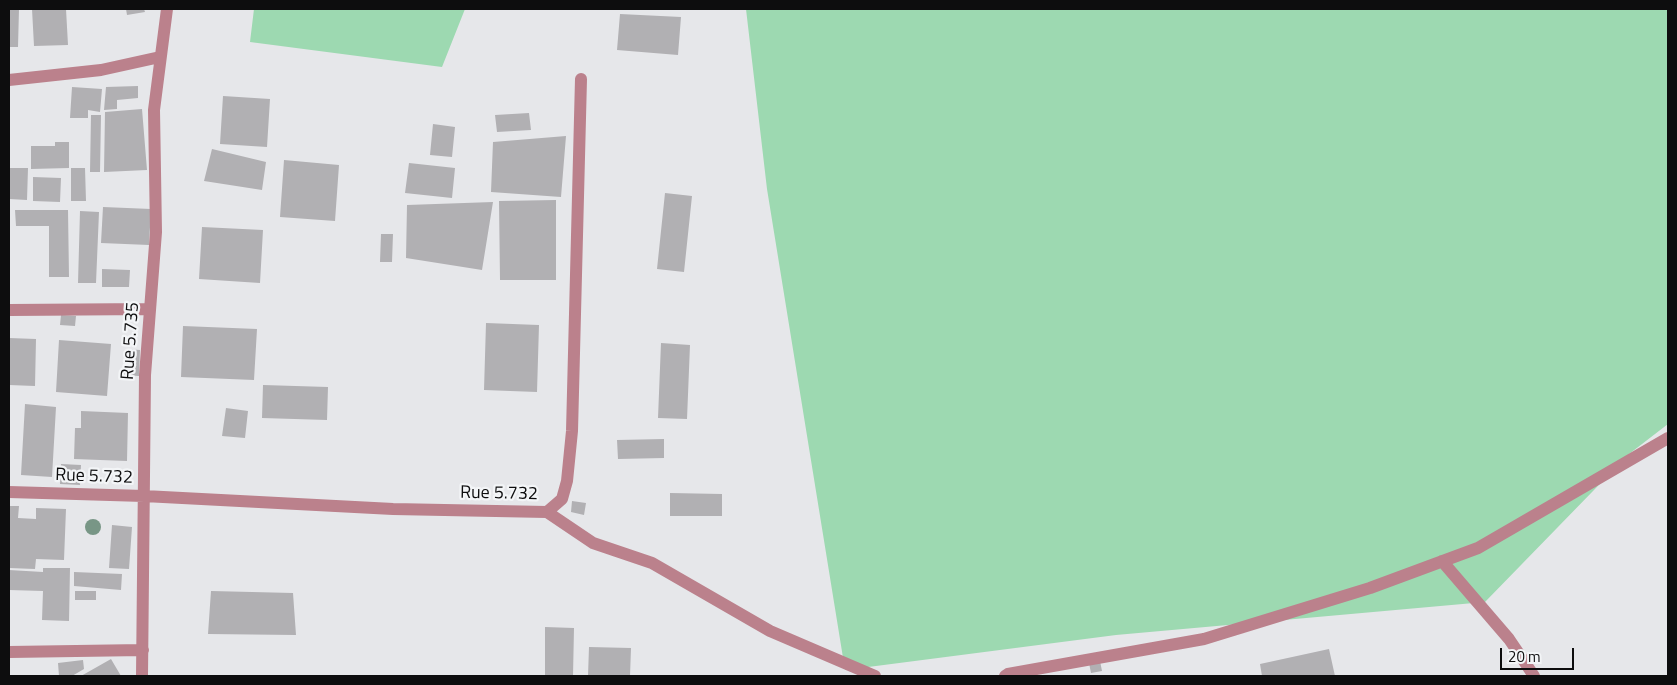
<!DOCTYPE html>
<html>
<head>
<meta charset="utf-8">
<style>
	body { margin:0 }
	#map { position:relative; width:1677px; height:685px; overflow:hidden; background:#e6e7ea; font-family:"Titillium Web",sans-serif }
	canvas { display:block }
	.frame { position:absolute; inset:0; border:10px solid #0d0d0e; pointer-events:none }
	.scale { position:absolute; left:1500px; top:648px; width:74px; height:22px; box-sizing:border-box; border:2px solid #0d0d0e; border-top:0; padding-left:6px; font-size:15px; line-height:18px; white-space:nowrap; color:#0d0d0e; -webkit-text-stroke:4px #f3f5f7; paint-order:stroke }
</style>
</head>
<body>
<div id="map">
<canvas width="1677" height="685"></canvas>
<div class="frame"></div>
<div class="scale">20 m</div>
</div>
<script>
const ctx = document.querySelector('canvas').getContext('2d');
ctx.lineJoin = 'round';
function fillPath(path, color) { ctx.fillStyle = color; ctx.fill(path, 'evenodd'); }
function trace(path, color, width, dash) { ctx.strokeStyle = color; ctx.lineWidth = width; ctx.lineCap = dash ? 'butt' : 'round'; ctx.setLineDash(dash || []); ctx.stroke(path); }
function label(font, color, halo, rows, align = 'center') {
  ctx.font = font + ' "Titillium Web",sans-serif'; ctx.lineWidth = 4.5; ctx.setLineDash([]); ctx.textBaseline = 'middle'; ctx.strokeStyle = halo; ctx.fillStyle = color; for (const [text, x, y, turn = 0] of rows) {
    ctx.save(); ctx.translate(x, y); ctx.rotate((+turn || 0) * Math.PI / 180); ctx.textAlign = isNaN(turn) ? turn : align; if (halo) ctx.strokeText(text, 0, 0); ctx.fillText(text, 0, 0); ctx.restore();
  }
}
fillPath(new Path2D(`
	M254 9H465L442 67 250 42Z
	M746 9H1668V424L1629 454 1485 602 1116 635 845 670 767 189Z`), '#9dd9b1');
fillPath(new Path2D(`
	M9 9H19L18 47H9Z
	M32 9H66L68 45 34 46Z
	M126 9H144L145 12 127 15Z
	M620 14 681 17 678 55 617 50Z
	M138 86V98L117 100V109L104 110 106 87Z
	M72 87 102 89 100 112 88 110V118H70Z
	M223 96 270 99 267 147 220 144Z
	M142 109 147 170 104 172 105 112Z
	M529 113 531 130 497 132 495 115Z
	M91 115H101L100 172H90Z
	M433 124 455 127 452 157 430 155Z
	M566 136 561 197 491 192 493 142Z
	M55 142H69V168L31 169V146H55Z
	M212 149 266 162 262 190 204 181Z
	M284 160 339 165 335 221 280 217Z
	M409 163 455 168 452 198 405 193Z
	M9 168H28L27 200 9 199Z
	M71 168H85L86 201H71Z
	M33 177 61 178 60 202 33 201Z
	M665 193 692 196 684 272 657 269Z
	M556 200V280H500L499 201Z
	M493 202 482 270 406 258 407 205Z
	M103 207 151 209 149 245 101 243Z
	M15 210H68L69 277H49V226H16Z
	M80 211 99 212 96 283H78Z
	M202 227 263 230 260 283 199 279Z
	M381 234H393L392 262H380Z
	M102 269 130 270 129 287H102Z
	M61 315 76 316 75 326 60 325Z
	M486 323 539 325 537 392 484 390Z
	M183 326 257 329 254 380 181 377Z
	M9 338 36 339 35 386 9 385Z
	M59 340 111 344 107 396 56 392Z
	M661 343 690 345 687 419 658 418Z
	M126 349 140 350 139 376 124 375Z
	M263 385 328 387 327 420 262 418Z
	M25 404 56 407 52 477 21 475Z
	M226 408 248 411 245 438 222 436Z
	M81 411 128 413 127 461 74 459 75 428H81Z
	M664 439V458L618 459 617 440Z
	M61 464 81 465 80 485 60 484Z
	M670 493 722 494V516H670Z
	M572 501 586 503 584 515 571 512Z
	M9 506H19L18 518 36 519V508L66 509 64 560 36 559 35 569 9 568Z
	M112 525 132 527 129 569 109 568Z
	M43 568H70L69 621 42 620 43 591 9 590V570L43 572Z
	M74 572 122 574 121 590 74 586Z
	M75 591H96V600H75Z
	M211 591 293 593 296 635 208 634Z
	M545 627 574 628 573 676H545Z
	M589 647 631 648 630 676H588Z
	M1329 649 1335 676H1262L1260 664Z
	M111 659 121 676H81Z
	M83 660 84 669 72 676H59L58 663Z
	M1100 661 1102 671 1091 673 1089 663Z`), '#b1b0b3');
trace(new Path2D(`
	M9 80 101 70 160 57
	M9 310 150 309
	M9 492 144 496 393 509 547 512 562 499 567 481 572 431 581 79
	M547 512 593 543 652 563 770 631 875 676
	M1442 561 1509 639 1534 676
	M9 652 143 650
	M142 676 145 375 156 232 154 110 167 9
	M1005 676 1008 674 1204 639 1370 588 1478 548 1668 438`), '#bb818c', 12);
ctx.fillStyle = '#789686';
for (const [x, y] of [
	[93,527]
]) { ctx.beginPath(); ctx.arc(x, y, 8, 0, 2 * Math.PI); ctx.fill(); }
label('18px', '#0d0d0e', '#f3f5f7', [
	["Rue 5.735",131,341,-86],
	["Rue 5.732",94,477,2],
	["Rue 5.732",499,494,1]
]);
</script>
</body>
</html>
